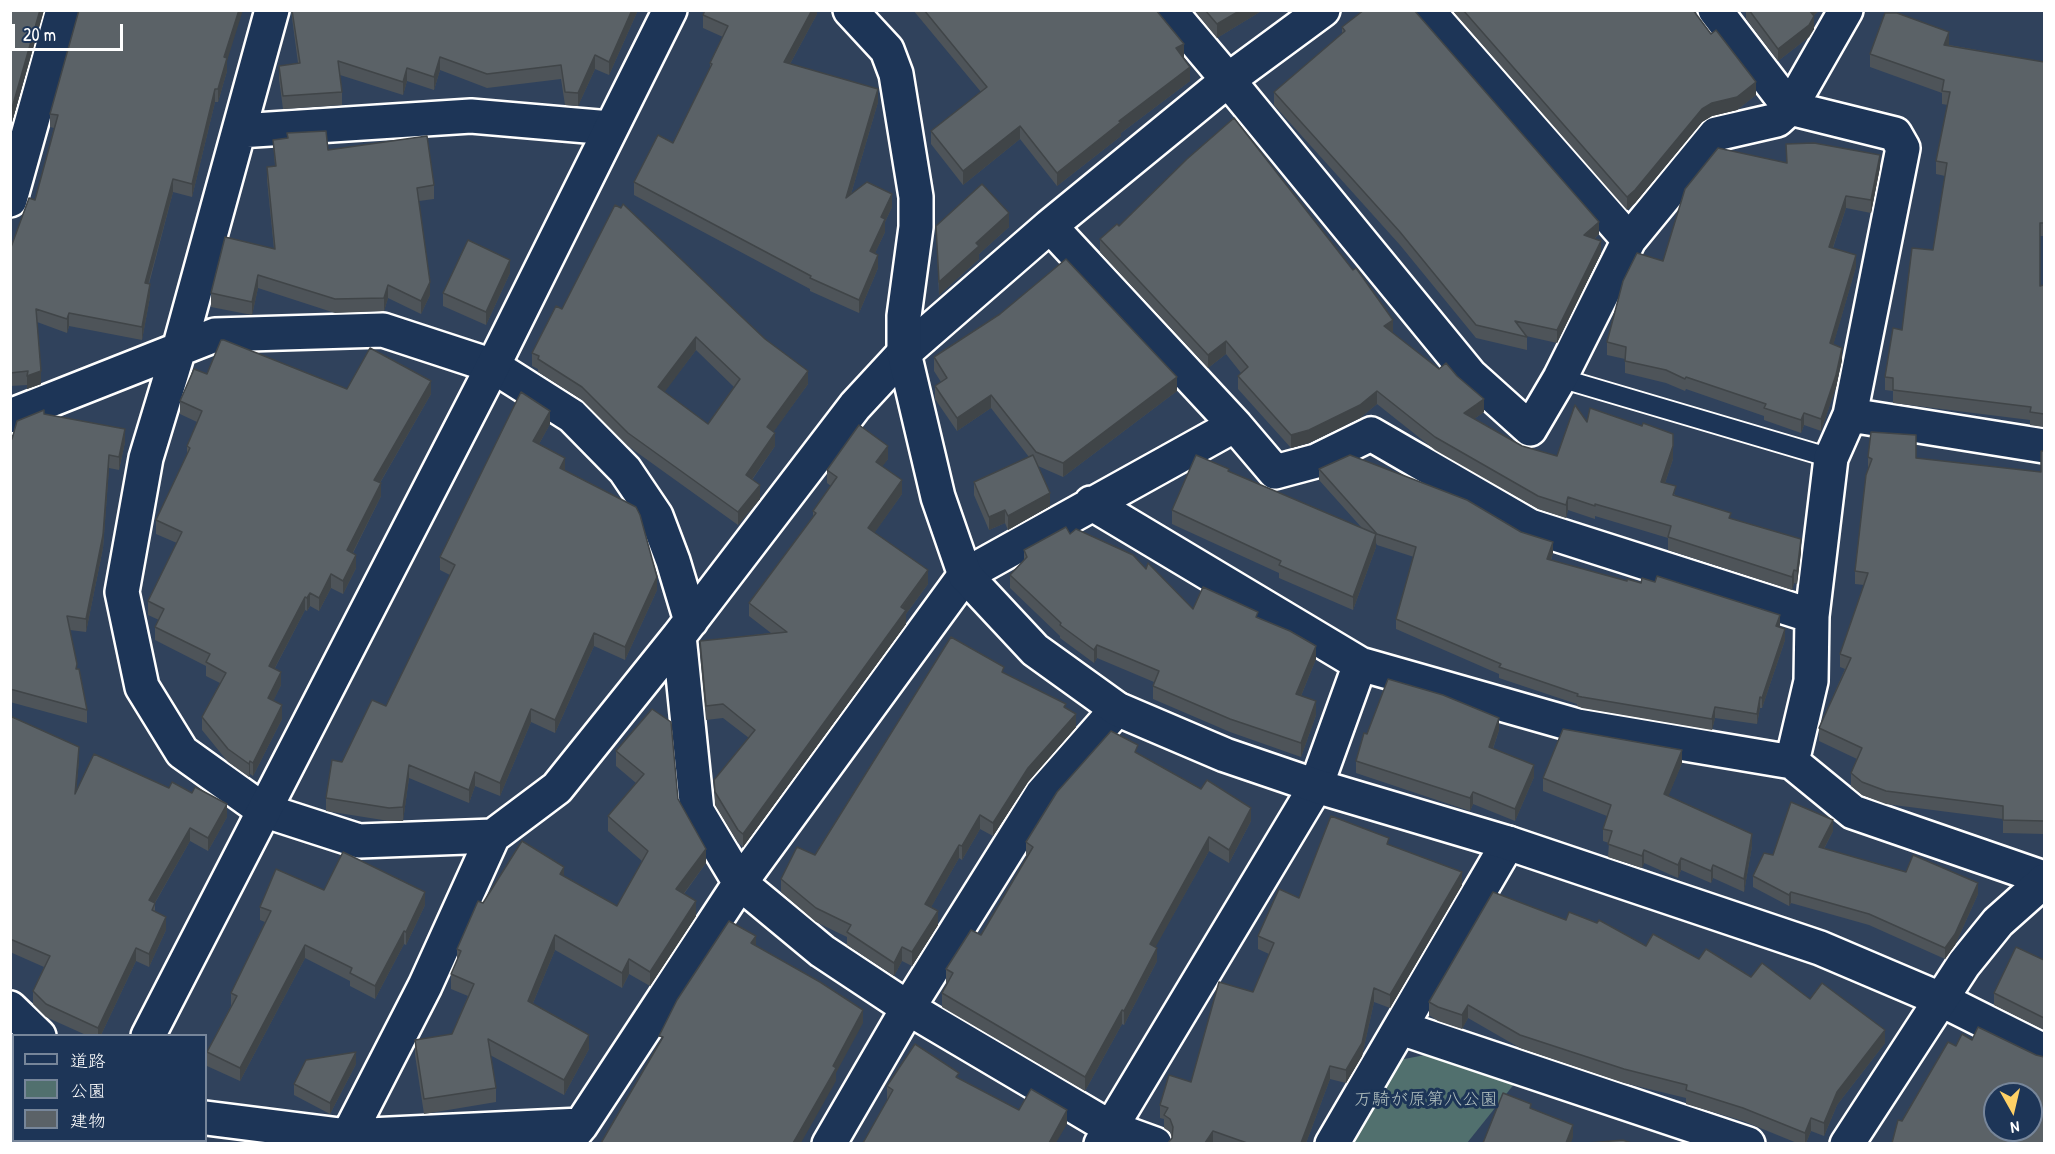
<!DOCTYPE html>
<html>
<head>
<meta charset="utf-8">
<style>
	body { margin:0 }
	#map { position:relative; width:2055px; height:1154px; overflow:hidden; background:#30425c; font-family:"Patrick Hand","Klee One",sans-serif }
	canvas { display:block }
	.frame { position:absolute; inset:0; border:12px solid #fff; pointer-events:none }
	.legend { position:absolute; left:12px; top:1034px; width:195px; height:108px; box-sizing:border-box; background:#1d3557; border:2px solid #77869a; margin:0; padding:8px 10px; list-style:none; font-size:18px; color:#fff }
	.legend li { display:flex; align-items:center; gap:12px; height:30px }
	.legend b { width:30px; border:2px solid #77869a }
	.north { position:absolute; left:1983px; top:1082px; width:60px; height:60px; box-sizing:border-box; background:#1d3557; border:2px solid #77869a; border-radius:50%; rotate:172deg; font-size:16px; font-weight:700; line-height:24px; text-align:center; color:#fff }
	.north::after { content:''; display:block; margin:auto; width:21px; height:27px; background:#ffd166; clip-path:polygon(50% 0,100% 100%,50% 72%,0 100%) }
	.scale { position:absolute; left:12px; top:24px; width:111px; height:27px; box-sizing:border-box; border:3px solid #fff; border-top:0; padding-left:8px; font-size:18px; line-height:21px; white-space:nowrap; color:#fff; -webkit-text-stroke:4px #1d3557; paint-order:stroke }
</style>
</head>
<body>
<div id="map">
<canvas width="2055" height="1154"></canvas>
<div class="frame"></div>
<ul class="legend">
<li><b style="height:8px;background:#1d3557"></b>道路</li>
<li><b style="height:16px;background:#51706e"></b>公園</li>
<li><b style="height:16px;background:#5b6267"></b>建物</li>
</ul>
<div class="north">N</div>
<div class="scale">20 m</div>
</div>
<script>
const ctx = document.querySelector('canvas').getContext('2d');
ctx.lineJoin = 'round';
function fillPath(path, color) { ctx.fillStyle = color; ctx.fill(path, 'evenodd'); }
function trace(path, color, width, dash) { ctx.strokeStyle = color; ctx.lineWidth = width; ctx.lineCap = dash ? 'butt' : 'round'; ctx.setLineDash(dash || []); ctx.stroke(path); }
function label(font, color, halo, rows, align = 'center') {
  ctx.font = font + ' "Patrick Hand","Klee One",sans-serif'; ctx.lineWidth = 6; ctx.setLineDash([]); ctx.textBaseline = 'middle'; ctx.strokeStyle = halo; ctx.fillStyle = color; for (const [text, x, y, turn = 0] of rows) {
    ctx.save(); ctx.translate(x, y); ctx.rotate((+turn || 0) * Math.PI / 180); ctx.textAlign = isNaN(turn) ? turn : align; if (halo) ctx.strokeText(text, 0, 0); ctx.fillText(text, 0, 0); ctx.restore();
  }
}
fillPath(new Path2D(`
	M1425 1055 1515 1083 1467 1143 1349 1144 1399 1060Z`), '#51706e');
const service = new Path2D(`
	M1560 378 1831 458`);
const minor = new Path2D(`
	M272 10 179 349 146 458 122 592 142 687 182 752 263 810 359 841 493 836 557 788 679 636 855 406 904 353 1050 226 1228 80 1323 10
	M1169 10 1228 80 1470 375 1530 429 1560 378 1629 240 1716 134 1777 120 1790 108 1846 10
	M1427 10 1629 240
	M1715 10 1790 108 1895 134 1903 148 1850 415
	M239 131 471 116 610 128
	M10 200 63 10
	M1050 226 1235 425 1275 472 1316 461 1371 434 1530 526 1812 616
	M10 416 215 335 383 330 493 366 572 416 625 470 656 516 673 561 691 621
	M1091 503 1360 664 1578 726 1792 762 1853 812 2044 878
	M679 636 697 811 740 883 822 951 908 1008 1111 1128 1155 1144
	M1792 762 1811 681 1812 616 1831 458 1850 415 2044 446
	M1940 999 2044 1051
	M10 1008 39 1036
	M1401 1028 1748 1144
	M206 1118 348 1136 581 1125
	M348 1136 425 986 493 836
	M565 1144 581 1125 740 883 965 575 1235 425
	M829 1144 908 1008 1042 794 1117 709
	M1101 1144 1316 786 1360 664
	M1332 1144 1508 843`);
const tertiary = new Path2D(`
	M850 10 887 50 896 74 916 197V227L904 316V353L938 497 965 575 1035 650 1117 709 1225 755 1316 786 1508 843 1820 948 1940 999
	M148 1036 493 366 670 10
	M92 1144 94 1140
	M1847 1144 1964 964 1998 922 2044 881`);
trace(service, '#fff', 22);
trace(minor, '#fff', 38);
trace(tertiary, '#fff', 38);
trace(service, '#1d3557', 18);
trace(minor, '#1d3557', 33);
trace(tertiary, '#1d3557', 33);
fillPath(new Path2D(`
	M10 10H44L12 122 10 121Z
	M291 10H638L609 75 595 69 578 106 565 105 561 79 487 88 440 70 434 90 407 81 403 95 340 75 342 92V105L283 109 279 79V66L298 63Z
	M817 10V14L790 64 878 102 851 194 892 207 885 222V232L875 253 878 268 859 313 810 291V289L634 195V182L673 143 710 68V63L723 37 703 28V15Z
	M913 10H1156L1184 57 1183 58 1190 81 1121 133V136L1057 186 1020 139 963 185 931 144V131L981 92Z
	M1194 10H1263L1217 38Z
	M1452 10H1693L1756 95 1737 110 1712 116 1702 122 1635 203 1627 210Z
	M1746 10H1820L1813 16 1814 29 1809 37 1778 61 1746 19Z
	M1342 27 1599 234 1595 238 1601 253 1557 343 1526 336 1527 337V350L1476 338 1400 245 1274 105V92L1342 34Z
	M1949 45 2044 62V236H2040V286L2044 285V427L2030 425V420L1893 403V391L1885 390V377L1933 250 1945 176 1936 174V161L1948 105 1942 104V93L1870 67V54Z
	M227 61V71L218 102H215L192 197 173 192 149 284 150 297 142 340 69 326 67 333 37 322 41 384 27 389V385L10 386V250L35 200 54 128 50 127V114Z
	M287 133 328 150 434 185V199L419 201 430 295 421 314 388 298 384 311 335 313 258 288 252 315 211 307V293L274 249 267 180V167L275 166 273 140 287 138Z
	M1787 163 1880 167 1871 213 1846 208 1833 248 1856 267 1833 345 1842 360 1836 387 1821 431 1804 425 1801 433 1764 420V416L1686 389 1685 391 1666 383 1625 373V359L1607 355V342L1663 261Z
	M615 205 808 384 773 432 775 446 752 480 760 499 738 525 628 446 582 400 538 372V369L532 366V353L562 309ZM696 350 734 387 708 424 664 392Z
	M936 226 1009 227 979 254V259L939 295Z
	M1119 226 1393 333 1484 412 1474 419 1522 446 1557 456 1587 422 1673 459 1665 483 1676 496 1731 519 1801 552 1797 584 1794 583 1792 590 1668 550V538L1595 516V519L1568 510 1566 518 1538 509 1435 450 1377 404 1360 418 1309 443 1291 448 1238 389V376L1241 373 1226 354 1208 368 1100 252V239Z
	M510 273 486 325 443 306V293Z
	M934 357 1177 391 1063 477 1038 466 1050 506 1008 530 1005 523 989 530 974 495V482L1029 457 991 408 957 431 935 399V386L941 382 934 371Z
	M207 374 347 389 431 394 380 483 381 496 353 553 356 568 343 594 331 588 319 611 310 606 307 611 305 610 275 668 281 685 273 701 282 719 253 776 250 774 249 777 228 762 202 730V717L220 683 206 676V666L155 640V627L159 620 148 615V601L177 543 156 534V520L187 454V446L197 422 180 414V401Z
	M44 414 125 442 119 470 109 468 103 548 86 632 70 630 77 669 87 710V723L10 702V439H12Z
	M550 424 539 444 565 471 657 590 625 660 594 646 555 733 531 722 500 796 475 786 469 803 409 778 403 821H389L326 811V798L342 762 386 706 450 575 440 570V557Z
	M2044 451V834L2003 833V819L1886 804 1862 795 1851 786V773L1857 759 1819 741V728L1845 669 1840 667V654L1864 585 1855 584V571L1868 470V457L1916 458 2041 472Z
	M888 459 882 466 902 494 874 533 928 584 906 614V624L743 847 738 843 715 805 714 780 749 738 723 718 706 720 700 654V641L771 633 749 616V603L813 517V511L831 486 827 483V470Z
	M1319 469 1553 553 1551 560 1780 625 1779 627 1785 640 1762 708H1760L1757 724 1715 718 1712 730 1582 708 1577 706V704L1499 678V674L1396 629V619L1414 557 1377 545 1376 543V547L1353 610 1279 578V573L1172 524V510L1229 472 1362 528 1319 480Z
	M1070 534 1146 569 1193 609 1258 617 1316 659 1301 696 1316 715 1301 757 1230 732 1153 699V686L1154 682 1097 658 1094 663 1060 638V636L1010 588V575L1024 560V550Z
	M1004 673 1066 708 1076 727 1028 782 993 836 980 829 962 860 959 858 931 907 938 925 912 966 902 961 894 976 847 945V937L816 922 781 892V879L815 855Z
	M10 716 79 760 76 791 227 817 208 851 190 841 155 903V912L166 930 149 967 136 961 101 1035H86L46 1017 33 1004V991L44 967 10 952Z
	M1499 730 1493 749 1534 777 1515 821 1473 804 1470 811 1356 773V761L1367 734Z
	M616 751 678 799 706 863 684 894 696 916 650 986 629 974 622 988 555 950 533 1003 589 1049 564 1095 490 1055 496 1088V1102L424 1114 415 1055V1040L452 1034 468 996 451 989V974L457 961V949L483 903 564 877 617 906 642 861 608 831V816L636 783 616 766Z
	M1138 754 1251 821 1229 863 1209 851 1155 947 1157 961 1124 1025 1122 1024 1085 1091 942 1007V993L948 984 946 983V969L981 935 1028 857 1026 856V842Z
	M1682 763 1668 796 1752 846 1744 892 1713 878 1711 883 1681 870 1678 878 1644 863 1642 868 1608 857 1609 843 1603 841V829L1607 816 1543 791V778Z
	M1833 831 1824 849 1978 894 1955 945 1945 959 1869 925 1791 903 1789 906 1753 887V876L1773 855Z
	M1389 845 1462 885 1390 1008 1374 1002 1362 1056 1346 1083 1330 1079 1306 1143H1168L1172 1138 1170 1132 1164 1128V1119L1160 1118V1105L1191 1082 1253 992 1269 954 1258 949V936L1299 898Z
	M324 890 425 905 406 945 404 944 375 999 350 986V981L305 958 240 1081 207 1066V1052L231 1006V993L265 922 260 920V907Z
	M1566 920 1646 946 1699 959 1810 999 1885 1043 1837 1105 1824 1136 1811 1131 1806 1143H1797L1743 1121 1686 1104V1098L1624 1083 1520 1048 1468 1018 1462 1029 1438 1021 1429 1015V1002Z
	M2044 960V1030L1994 1005V993Z
	M356 1064 330 1114 294 1095V1084Z
	M959 1079 1019 1110 1067 1124 887 1100V1086Z`), '#4e5459');
fillPath(new Path2D(`
	M40 10H44L12 122V108Z
	M239 10H243L227 61V71L218 102V89L224 57Z
	M632 10H638L609 75V62Z
	M812 10H817V14L784 75V62Z
	M1241 10H1263L1217 38V24Z
	M1807 10H1820L1807 21Z
	M1814 16V29L1809 37 1778 61V49Z
	M1949 32V45H1944Z
	M1184 44V57L1176 62V48Z
	M595 55V69L578 106V93Z
	M440 57V70L434 90V77Z
	M1190 67V81L1121 133V136L1057 186V173L1119 121Z
	M407 68V81L403 95V82Z
	M1756 82V95L1737 110 1712 116 1702 122 1635 203 1627 210V197L1702 109 1712 103Z
	M215 89V102L192 197V184Z
	M878 89V102L846 211V198Z
	M1020 126V139L963 185V171Z
	M1880 155V167L1871 213V200Z
	M173 179V192L145 296V283Z
	M892 194V207L885 222V232L870 264V251L881 217Z
	M1846 196V208L1829 259V247Z
	M1009 213V227L979 254V259L939 295V282L976 243Z
	M1599 222V234L1584 248V235Z
	M1601 241V253L1557 343V330Z
	M878 255V268L859 313V300Z
	M1856 255V267L1830 356V343Z
	M510 260V273L486 325V312Z
	M258 275V288L252 315V302Z
	M430 282V295L421 314V301Z
	M150 284V297L142 340V327Z
	M388 285V298L384 311V298Z
	M69 313V326L67 333V319Z
	M1393 320V333L1384 326Z
	M696 337V350L658 401V387Z
	M1226 341V354L1208 368V355Z
	M1842 348V360L1836 387 1821 431V419Z
	M41 371V384L27 389V376Z
	M808 371V384L767 441V427Z
	M1177 377V391L1063 477V463Z
	M431 381V394L374 493V480Z
	M1377 391V404L1360 418 1309 443 1291 448V435Z
	M991 395V408L957 431V418Z
	M1484 399V412L1464 426V413Z
	M550 411V424L533 455V441Z
	M1804 413V425L1801 433V420Z
	M125 429V442L119 470V457Z
	M775 433V446L746 488V475Z
	M888 446V459L876 475V462Z
	M1673 446V459L1661 495V482Z
	M109 455V468L103 548 86 632V619Z
	M565 458V471L560 468Z
	M902 480V494L868 542V528Z
	M381 483V496L347 564V550Z
	M760 485V499L738 525V512Z
	M1050 493V506L1008 530V516Z
	M1568 497V510L1566 518V505Z
	M1005 510V523L989 530V517Z
	M1376 534V547L1353 610V597Z
	M1801 539V552L1797 584V571Z
	M1553 542V553L1547 570V559Z
	M356 555V568L343 594V581Z
	M928 570V584L906 614V624L743 847V834Z
	M1794 570V583L1792 590V577Z
	M331 574V588L319 611V598Z
	M657 577V590L625 660V647Z
	M310 593V606L307 611V598Z
	M305 597V610L269 679V666Z
	M1780 615V625L1776 637V626Z
	M1785 629V640L1762 708V698Z
	M594 633V646L555 733V720Z
	M1097 645V658L1094 663V650Z
	M1316 646V659L1296 708V694Z
	M281 672V685L268 712V698Z
	M1760 697V708L1757 724V714Z
	M1316 701V715L1301 757V743Z
	M282 705V719L253 776V763Z
	M1715 707V718L1712 730V719Z
	M531 709V722L500 796V783Z
	M1076 714V727L1028 782 993 836V823L1028 768Z
	M1499 718V730L1489 760V747Z
	M79 747V760L75 807V794Z
	M1682 750V763L1664 807V794Z
	M250 761V774L249 777V764Z
	M409 765V778L403 821V807Z
	M1534 765V777L1515 821V809Z
	M475 772V786L469 803V790Z
	M1473 792V804L1470 811V798Z
	M227 804V817L208 851V838Z
	M1251 808V821L1229 863V850Z
	M980 815V829L962 860V846Z
	M1833 820V831L1819 858V847Z
	M190 828V841L149 913V900Z
	M1752 834V846L1744 892V879Z
	M1209 837V851L1150 957V944Z
	M959 845V858L925 918V904Z
	M706 849V863L676 904V889Z
	M1644 850V863L1642 868V856Z
	M1681 858V870L1678 878V865Z
	M1713 865V878L1711 883V871Z
	M564 867V881L560 874Z
	M1462 872V885L1390 1008V995Z
	M1978 883V894L1955 945 1945 959V948Z
	M425 892V905L406 945V932Z
	M1791 892V903L1789 906V895Z
	M696 901V916L650 986V972Z
	M938 911V925L912 966V952Z
	M166 917V930L149 967V954Z
	M404 931V944L375 999V986Z
	M555 935V950L528 1015V1001Z
	M756 936V949L751 943Z
	M305 945V958L240 1081V1068Z
	M902 947V961L894 976V963Z
	M136 948V961L101 1035H98V1028Z
	M1157 948V961L1124 1025V1011Z
	M629 959V974L622 988V973Z
	M1374 988V1002L1362 1056 1346 1083V1070Z
	M1468 1005V1018L1462 1029V1015Z
	M863 1010V1023L836 1073V1081L801 1143H793L833 1066Z
	M1122 1010V1024L1085 1091V1077Z
	M1885 1030V1043L1837 1105 1824 1136V1123L1837 1092Z
	M589 1035V1049L564 1095V1080Z
	M356 1052V1064L330 1114V1103Z
	M1330 1066V1079L1306 1143H1301Z
	M1067 1110V1124L1056 1143H1049Z
	M1811 1118V1131L1806 1143H1805V1133Z
	M1573 1125V1137L1571 1143H1566Z
	M1213 1131V1143H1205Z
	M27 1140H39L36 1143H24Z`), '#404548');
const building = new Path2D(`
	M10 10H40L12 108H10Z
	M79 10H239L224 57 227 58 218 89H215L192 184 173 179 145 283 150 284 142 327 69 313 67 319 36 309 41 371 27 376 28 371 10 373V250L29 198 35 200 58 115 50 114Z
	M292 10H632L609 62 595 55 578 93 565 92 561 65 487 74 440 57 434 77 407 68 403 82 338 61 342 92 283 96 279 66 300 63Z
	M705 10H812L784 62 878 89 846 198 867 182 892 194 881 217 885 219 870 251 878 255 859 300 810 278 811 276 634 182 658 135 673 143 712 64 710 63 728 26 703 15Z
	M924 10H1156L1184 44 1176 48 1190 67 1119 121 1121 122 1057 173 1020 126 963 171 931 131 987 87Z
	M1205 10H1241L1217 24Z
	M1364 10H1414L1599 222 1584 235 1601 241 1557 330 1515 321 1527 337 1476 325 1400 232 1274 92 1345 31 1342 27Z
	M1463 10H1693L1711 34 1716 30 1756 82 1737 97 1712 103 1702 109 1635 190 1627 197Z
	M1749 10H1809L1814 16 1809 25 1778 49Z
	M1885 13H1897L1949 32 1944 45 2044 62V223H2040V286L2044 285V414L2030 412 2031 407 1893 390V378L1885 377 1893 328 1902 330 1912 248 1933 250 1947 163 1936 161 1950 92 1942 91 1944 80 1870 54Z
	M1234 118 1353 270 1356 268 1393 320 1384 326 1439 369 1446 363 1457 376 1484 399 1464 413 1522 446 1557 456 1575 405 1587 422 1590 408 1642 426 1643 423 1673 434V446L1661 482 1676 486 1673 495 1731 513 1729 518 1801 539 1797 571 1794 570 1792 577 1668 537 1671 526 1595 504V506L1568 497 1566 505 1538 496 1435 437 1377 391 1360 405 1309 430 1291 435 1238 376 1248 367 1226 341 1208 355 1100 239 1117 224 1119 226 1187 159Z
	M326 131 328 150 427 136 434 185 417 188 430 282 421 301 388 285 384 298 335 299 258 275 252 302 211 293 225 237 275 249 267 167 276 166 273 140 288 138 287 133Z
	M1814 143 1880 155 1871 200 1846 196 1829 247 1856 255 1830 343 1842 348 1836 375 1821 419 1804 413 1801 420 1764 408 1766 404 1686 377 1685 379 1666 370 1625 361 1626 347 1607 342 1623 281 1637 253 1663 261 1685 189 1718 148 1787 163 1786 144Z
	M982 184 1009 213 976 243 979 246 939 282 936 226Z
	M623 204 765 339 808 371 767 427 775 433 746 475 760 485 738 512 628 433 582 387 538 359 539 356 532 353 556 306 562 309 615 205 621 208ZM696 337 740 379 708 424 658 387Z
	M468 240 510 260 486 312 443 293Z
	M1066 259 1177 377 1063 463 1036 452 991 395 957 418 935 386 947 378 934 357 1000 314Z
	M221 340H224L347 389 370 348 431 381 374 480 381 483 347 550 356 555 343 581 331 574 319 598 310 593 307 598 305 597 269 666 281 672 268 698 282 705 253 763 250 761 249 764 228 749 202 717 226 673 206 662 210 654 155 627 164 609 148 601 182 532 156 520 190 448 187 446 202 411 180 401 194 369 207 374Z
	M521 392 550 411 533 441 565 458 560 468 636 507 640 515 657 577 625 647 594 633 555 720 531 709 500 783 475 772 469 790 409 765 403 807 389 808 326 798 332 760 342 762 372 700 386 706 455 565 440 557Z
	M44 410V414L125 429 119 457 109 455 103 535 86 619 67 616 77 664 76 669H79L87 710 10 689V439H12L17 421Z
	M859 425 888 446 876 462 902 480 868 528 928 570 901 607 906 610 743 834 738 830 715 792 714 780 755 730 723 704 706 706 700 641 787 632 749 603 816 513 813 511 837 477 827 470Z
	M1871 432 1916 435V458L2041 472V451H2044V821L2003 820V806L1886 791 1862 782 1851 773 1862 748 1819 728 1851 658 1840 654 1868 573 1855 571 1866 475 1872 459 1868 457Z
	M1033 455 1050 493 1008 516 1005 510 989 517 974 482Z
	M1196 455 1229 469 1228 471 1376 534 1353 597 1279 565 1281 561 1172 510Z
	M1350 455 1467 500 1521 532 1553 542 1547 559 1627 581V579L1641 583 1642 578 1655 582 1657 576 1780 615 1776 626 1785 629 1762 698 1760 697 1757 714 1715 707 1712 719 1582 697 1577 696 1578 694 1499 667 1501 664 1396 619 1416 547 1377 534 1319 469Z
	M1066 527 1070 534 1076 529 1133 555 1146 569 1148 563 1193 609 1203 587 1258 612 1256 617 1290 631 1316 646 1296 694 1316 701 1301 743 1230 719 1153 686 1159 671 1097 645 1094 650 1060 625 1061 623 1010 575 1027 557 1024 550Z
	M951 637 1004 667 1002 672 1066 704 1064 707 1076 714 1028 768 993 823 980 815 962 846 959 845 925 904 938 911 912 952 902 947 894 963 847 932 851 925 816 908 781 879 797 847 815 855Z
	M1388 679 1443 695 1499 718 1489 747 1534 765 1515 809 1473 792 1470 798 1356 761 1364 733 1367 734Z
	M652 709 671 722 678 799 706 849 676 889 696 901 650 972 629 959 622 973 555 935 528 1001 589 1035 564 1080 488 1039 496 1088 424 1099 415 1040 452 1034 474 984 451 974 461 951 457 949 478 901 483 903 522 841 564 867 560 874 617 906 648 851 608 816 644 774 616 751Z
	M10 716 79 747 75 794 94 754 169 788 172 782 192 793 195 787 227 804 208 838 190 828 149 900 155 903 152 910 166 917 149 954 136 948 98 1028 46 1004 33 991 50 956 10 939Z
	M1563 729 1682 750 1664 794 1752 834 1744 879 1713 865 1711 871 1681 858 1678 865 1644 850 1642 856 1608 844 1612 831 1603 829 1611 805 1543 778Z
	M1111 731 1138 745 1135 752 1201 789 1207 780 1251 808 1229 850 1209 837 1150 944 1157 948 1124 1011 1122 1010 1085 1077 942 993 953 973 946 969 971 930 981 935 1033 847 1026 842 1057 792Z
	M1791 802 1833 820 1819 847 1906 872 1913 855 1978 883 1955 934 1945 948 1869 914 1791 892 1789 895 1753 876 1764 853 1773 855Z
	M1331 816 1389 838 1387 844 1462 872 1390 995 1374 988 1362 1043 1346 1070 1330 1066 1301 1143H1247L1213 1131 1205 1143H1168L1172 1138 1173 1127 1170 1119 1164 1115 1168 1108 1160 1105 1169 1075 1191 1082 1219 982 1253 992 1274 943 1258 936 1279 889 1299 898Z
	M343 852 425 892 406 932 404 931 375 986 350 973 352 968 305 945 240 1068 207 1052 237 996 231 993 271 911 260 907 276 869 324 890Z
	M1493 892 1566 920 1569 912 1597 923 1599 920 1646 946 1653 934 1699 959 1706 949 1751 977 1762 963 1810 999 1822 983 1885 1030 1837 1092 1824 1123 1811 1118 1805 1133 1743 1108 1686 1090 1687 1085 1624 1069 1520 1035 1468 1005 1462 1015 1438 1007 1429 1002Z
	M729 921 756 936 751 943 820 982 863 1010 833 1066 836 1068 793 1143H794H601L663 1037 659 1036 677 1000Z
	M2016 947 2044 960V1018L1994 993Z
	M1978 1027 2036 1055 2044 1057V1143H1892L1898 1120 1902 1121 1948 1042 1956 1046 1962 1034 1972 1040ZM1995 1094H2031V1130H1995Z
	M915 1044 959 1073 956 1077 1019 1110 1031 1089 1067 1110 1049 1143H863L893 1090 887 1086Z
	M356 1052 330 1103 294 1084 306 1060Z
	M14 1065V1140H27L24 1143H10V1069Z
	M1503 1093 1531 1104 1530 1108 1573 1125 1566 1143H1483Z
	M1623 1140 1631 1143H1588Z`);
fillPath(building, '#5b6267');
trace(building, '#404548', 1.5);
label('18px', '#b1bfbe', '#1d3557', [
	["万騎が原第八公園",1426,1100]
]);
</script>
</body>
</html>
